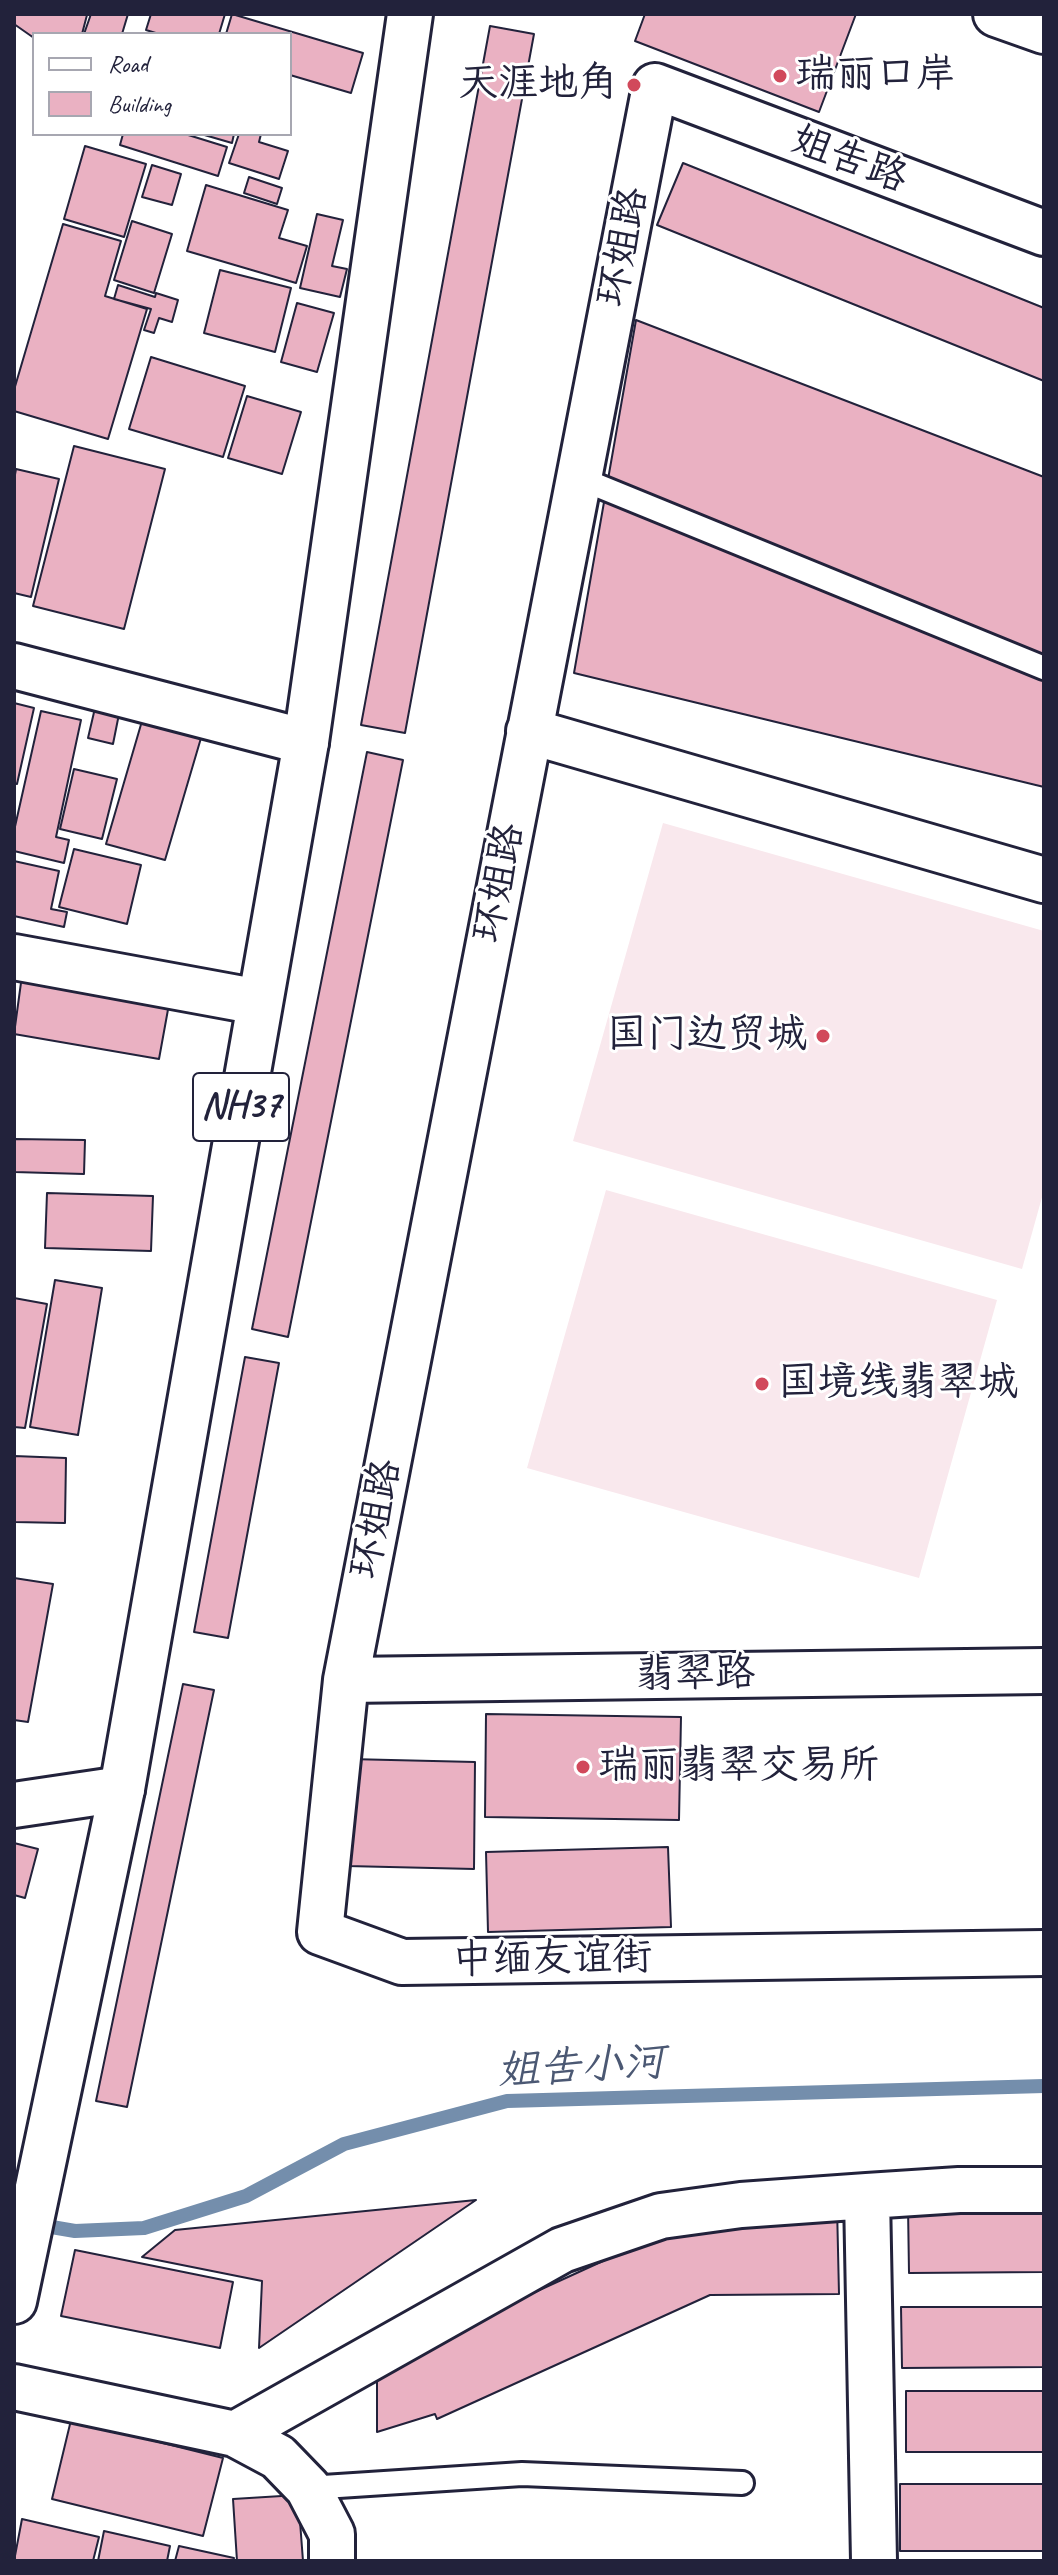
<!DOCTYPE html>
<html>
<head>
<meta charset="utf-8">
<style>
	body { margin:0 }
	#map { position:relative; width:1058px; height:2575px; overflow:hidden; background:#fff; font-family:Caveat,sans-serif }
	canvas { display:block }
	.frame { position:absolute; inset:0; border:16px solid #22223b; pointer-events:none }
	.legend { position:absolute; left:32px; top:32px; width:260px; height:104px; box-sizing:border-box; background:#fff; border:2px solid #a7a7b1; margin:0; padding:10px 14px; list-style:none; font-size:24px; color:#22223b }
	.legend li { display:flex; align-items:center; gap:16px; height:40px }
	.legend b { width:40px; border:2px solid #a7a7b1 }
</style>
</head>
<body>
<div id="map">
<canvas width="1058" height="2575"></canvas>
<div class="frame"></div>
<ul class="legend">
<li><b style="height:10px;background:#fff"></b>Road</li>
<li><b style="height:22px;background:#eab1c2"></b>Building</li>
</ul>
</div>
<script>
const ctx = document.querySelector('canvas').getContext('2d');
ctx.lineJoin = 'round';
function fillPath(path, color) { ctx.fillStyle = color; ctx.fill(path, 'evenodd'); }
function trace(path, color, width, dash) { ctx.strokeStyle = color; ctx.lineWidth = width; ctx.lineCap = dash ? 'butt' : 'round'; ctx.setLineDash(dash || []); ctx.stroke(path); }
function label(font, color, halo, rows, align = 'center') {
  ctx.font = font + ' Caveat,"LXGW WenKai TC",sans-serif'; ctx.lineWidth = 6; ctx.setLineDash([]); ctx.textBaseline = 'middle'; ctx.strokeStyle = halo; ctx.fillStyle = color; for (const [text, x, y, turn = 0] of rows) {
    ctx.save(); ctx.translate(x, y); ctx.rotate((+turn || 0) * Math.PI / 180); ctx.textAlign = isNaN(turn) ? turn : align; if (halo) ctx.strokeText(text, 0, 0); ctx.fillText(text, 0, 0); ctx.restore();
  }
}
fillPath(new Path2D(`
	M663 823 1044 931V1190L1022 1269 573 1141Z
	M606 1190 997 1300 919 1578 527 1468Z`), '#f9e8ed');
trace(new Path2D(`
	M34 2224 75 2231 144 2228 246 2196 344 2144 507 2101 1044 2086`), '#748eac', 14);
const building = new Path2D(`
	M14 14H83L87 15 82 34H34V38L14 24Z
	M91 14H128L122 34H84Z
	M151 14H225L219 34H159L146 30Z
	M232 14 363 53 351 93 290 75V34H226Z
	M645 14H856L819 112 635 41Z
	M490 26 534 34 405 733 361 725Z
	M123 134H185L227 147 218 176 120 145Z
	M201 134H234L232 143Z
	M239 134H261L259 142 288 151 279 179 229 163Z
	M85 146 146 164 124 237 64 219Z
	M683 163 1044 308V381L657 225Z
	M152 165 181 174 172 205 142 197Z
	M249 177 282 188 277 204 244 193Z
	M206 185 288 210 279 238 307 246 296 283 187 251Z
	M317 214 343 220 332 266 347 269 340 297 300 288Z
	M132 221 172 234 154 293 114 280Z
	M63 224 121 241 105 296 147 309 108 439 14 411V390Z
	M220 270 291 288 275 352 204 333Z
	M118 285 155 297 156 293 178 300 172 322 159 318 154 333 144 330 151 309 114 299Z
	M297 303 334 313 317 372 281 362Z
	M636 320 1044 477V787L574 673Z
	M151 357 245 386 223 457 129 429Z
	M247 396 301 412 282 474 228 458Z
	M74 446 165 469 124 629 33 606Z
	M16 469 59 479 31 597 14 593V480Z
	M14 703 34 708 17 784 14 783Z
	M95 708 119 714 113 744 88 738Z
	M41 711 81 720 56 837 69 840 64 863 14 851V831Z
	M142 721 201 738 165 860 106 844Z
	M367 752 403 760 288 1337 252 1329Z
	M74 769 117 779 102 839 60 829Z
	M74 849 141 865 127 924 59 907Z
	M14 861 59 871 51 909 67 912 64 927 14 916Z
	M23 968 171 993 159 1059 14 1034Z
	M14 1139 85 1140 84 1174 14 1172Z
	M47 1193 153 1196 151 1251 45 1248Z
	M55 1280 102 1288 78 1435 30 1427Z
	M14 1298 47 1304 25 1428 14 1427Z
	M245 1357 279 1363 228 1638 194 1632Z
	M14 1456 66 1458 65 1523 14 1522Z
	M14 1578 53 1584 28 1722 14 1720Z
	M183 1684 214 1690 127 2107 96 2101Z
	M486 1714 681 1717 679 1820 485 1817Z
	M349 1759 475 1762 474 1869 347 1866Z
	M14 1843 38 1849 25 1898 14 1895Z
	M668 1847 671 1927 488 1932 486 1852Z
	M476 2200 259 2348 262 2281 142 2257 175 2230Z
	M837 2206 839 2294 710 2295 437 2419 435 2414 377 2432V2368L410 2361 406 2351 708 2213Z
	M1044 2206V2272L909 2273 908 2207Z
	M75 2250 233 2282 220 2348 61 2316Z
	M901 2307H1044V2367L902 2368Z
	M906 2391H1044V2452H906Z
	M71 2420 223 2458 203 2536 52 2499Z
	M900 2484H1044V2551H900Z
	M298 2495 303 2561H237L233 2499Z
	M22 2519 99 2537 93 2561H14Z
	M104 2531 170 2546 167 2561H98Z
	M179 2546 234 2558 233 2561H175Z`);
fillPath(building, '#eab1c2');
trace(building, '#22223b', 2);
const service = new Path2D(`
	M579 478 1044 668
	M308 2488 522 2474 742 2483`);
const minor = new Path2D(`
	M1044 233 655 86 346 1680 320 1932 402 1962 1044 1953
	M529 731 1044 880
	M14 957 259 1002
	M346 1680 1044 1671
	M14 1805 122 1789
	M867 2196 874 2561
	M14 2387 235 2434 562 2250 661 2216 741 2205 867 2196 959 2190H1044
	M235 2434 278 2457 308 2488 332 2534V2561`);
const tertiary = new Path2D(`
	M14 666 306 742`);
const trunk = new Path2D(`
	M996 14 1044 31
	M14 2301 122 1789 306 742 410 14`);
trace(service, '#22223b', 28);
trace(minor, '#22223b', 50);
trace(tertiary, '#22223b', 50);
trace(trunk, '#22223b', 50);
trace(service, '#fff', 22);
trace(minor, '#fff', 44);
trace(tertiary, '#fff', 44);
trace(trunk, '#fff', 44);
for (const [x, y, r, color] of [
	[780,76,8,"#d1495b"],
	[634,85,8,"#d1495b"],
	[823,1036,8,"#d1495b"],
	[762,1384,8,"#d1495b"],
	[583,1767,8,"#d1495b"]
]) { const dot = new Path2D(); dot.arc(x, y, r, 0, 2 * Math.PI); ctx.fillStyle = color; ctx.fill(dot); trace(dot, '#fff', 3); }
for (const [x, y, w] of [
	[241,1107,96]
]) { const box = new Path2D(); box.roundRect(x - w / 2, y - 34, w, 68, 6); ctx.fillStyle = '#fff'; ctx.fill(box); trace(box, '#22223b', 2); }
label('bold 38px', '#22223b', null, [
	["NH37",241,1107]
]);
label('40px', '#22223b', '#fff', [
	["瑞丽口岸",796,76],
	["天涯地角",618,85,"right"],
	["国门边贸城",807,1036,"right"],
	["国境线翡翠城",778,1384],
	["瑞丽翡翠交易所",599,1767]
], 'left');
label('40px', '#22223b', '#fff', [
	["姐告路",849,160,21],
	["环姐路",624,247,-79],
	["环姐路",500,883,-79],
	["环姐路",377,1519,-79],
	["翡翠路",695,1675,-1],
	["中缅友谊街",552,1960,-1]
]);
label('italic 42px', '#4b5873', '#fff', [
	["姐告小河",581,2068,-3]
]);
</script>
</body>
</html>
